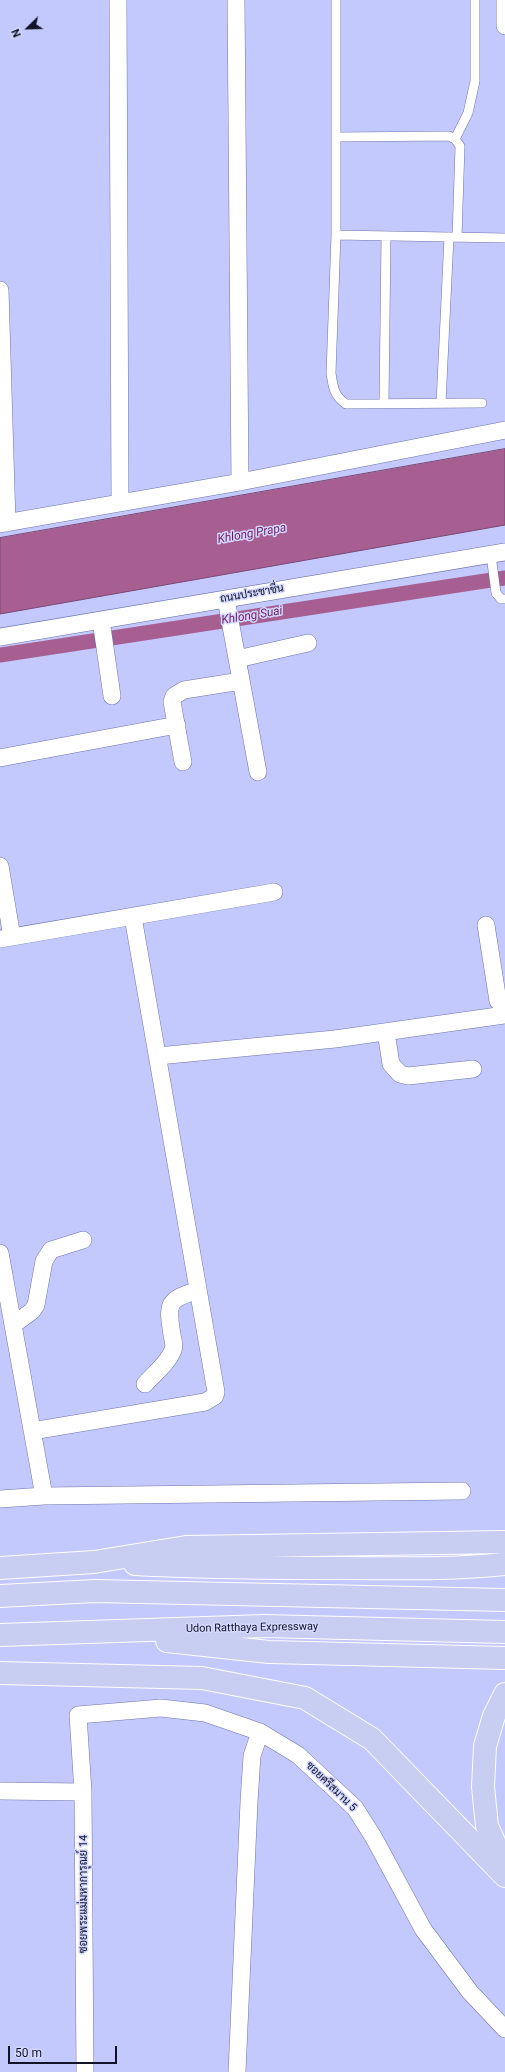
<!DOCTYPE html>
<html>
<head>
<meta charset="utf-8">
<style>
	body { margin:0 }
	#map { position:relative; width:505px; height:2072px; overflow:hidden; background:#c3c9fc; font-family:Roboto,sans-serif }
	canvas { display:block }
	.north { position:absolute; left:8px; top:8px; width:40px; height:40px; -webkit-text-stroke:3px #d2d8fe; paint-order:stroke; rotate:247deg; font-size:11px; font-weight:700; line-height:16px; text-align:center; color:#111329 }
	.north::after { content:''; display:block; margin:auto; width:14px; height:18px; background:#111329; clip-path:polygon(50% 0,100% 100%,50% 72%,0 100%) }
	.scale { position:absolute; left:8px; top:2046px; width:109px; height:18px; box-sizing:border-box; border:2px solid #111329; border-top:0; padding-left:5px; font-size:12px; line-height:14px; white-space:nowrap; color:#111329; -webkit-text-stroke:3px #d2d8fe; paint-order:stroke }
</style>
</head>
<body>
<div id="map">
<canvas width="505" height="2072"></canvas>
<div class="north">N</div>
<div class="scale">50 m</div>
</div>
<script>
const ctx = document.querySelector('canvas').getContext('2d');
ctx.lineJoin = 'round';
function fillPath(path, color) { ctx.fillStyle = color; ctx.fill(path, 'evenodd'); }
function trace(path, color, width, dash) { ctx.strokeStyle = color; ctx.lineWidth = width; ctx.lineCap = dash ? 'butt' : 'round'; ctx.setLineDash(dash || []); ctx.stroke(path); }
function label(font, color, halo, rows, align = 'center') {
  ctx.font = font + ' Roboto,Sarabun,sans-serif'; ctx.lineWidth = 3; ctx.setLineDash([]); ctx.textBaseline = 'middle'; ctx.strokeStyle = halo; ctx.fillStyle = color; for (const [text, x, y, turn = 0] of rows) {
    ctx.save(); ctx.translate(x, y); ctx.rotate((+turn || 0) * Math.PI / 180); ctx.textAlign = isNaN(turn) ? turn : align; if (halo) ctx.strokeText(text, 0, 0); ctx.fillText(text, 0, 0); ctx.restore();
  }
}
const water = new Path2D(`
	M505 449V525L0 614V538Z`);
fillPath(water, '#a75f92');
trace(water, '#7a4872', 1);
trace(new Path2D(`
	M0 655 505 578`), '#a75f92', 15);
const service = new Path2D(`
	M336 0V235L331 373C333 387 334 396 346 404L482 403
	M337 137 449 136 455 139 460 146 457 237
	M455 139 468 113 475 81V0
	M336 235 505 238
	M384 403 386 237
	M441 403 449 237
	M491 555 496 593 501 599H505`);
const minor = new Path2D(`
	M118 0 120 502
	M236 0 240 482
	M505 0V26
	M0 290 7 523
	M0 524 240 482 505 430
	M226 599 258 772
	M101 620 112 696
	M0 637 505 552
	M237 659 308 643
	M0 758 177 725
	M183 762 172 702 174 696 184 690 241 681
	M0 866 12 937
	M486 925 498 1001 505 1000
	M0 939 274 892
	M386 1032 391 1064 400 1074 408 1076 473 1069
	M158 1056 335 1039 505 1015
	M0 1253 44 1496
	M13 1325 32 1311 36 1305 44 1261 51 1250 83 1240
	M145 1384C154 1374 168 1363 173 1350 175 1345 173 1340 172 1335 167 1303 167 1300 198 1290
	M32 1431 205 1402 215 1396 216 1392 133 917
	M0 1499 44 1496 462 1491
	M0 1791 83 1792
	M85 2072 83 1792 78 1715 161 1708 205 1713 260 1732 298 1755 355 1808 374 1838 423 1929 470 1992 505 2029
	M237 2072 249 1802 252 1756 260 1732`);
const motorway = new Path2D(`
	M135 1564C203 1568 271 1568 338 1568 394 1568 450 1570 505 1564
	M0 1568 94 1562 186 1547 505 1542
	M0 1596 95 1591 505 1600
	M0 1635 264 1626 505 1632
	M167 1641 269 1652 505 1658
	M0 1673 202 1678 305 1698 372 1739 505 1876
	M505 1694 494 1716 485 1746 483 1787 487 1826 505 1866`);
trace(service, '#6e74ae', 10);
trace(minor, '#6e74ae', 18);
trace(motorway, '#fff', 24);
trace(service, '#fff', 9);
trace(minor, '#fff', 17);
trace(motorway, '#c8cdf2', 22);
label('11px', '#111329', '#d2d8fe', [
	["ถนนประชาชื่น",252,594,-10],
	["Udon Ratthaya Expressway",252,1628,-1],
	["ซอยศรีสมาน 5",331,1787,44],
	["ซอยพระแม่มหาการุณย์ 14",84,1894,-90]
]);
label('italic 12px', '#721a5e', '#d2d8fe', [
	["Khlong Prapa",252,534,-10],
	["Khlong Suai",252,616,-9]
]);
</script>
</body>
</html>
